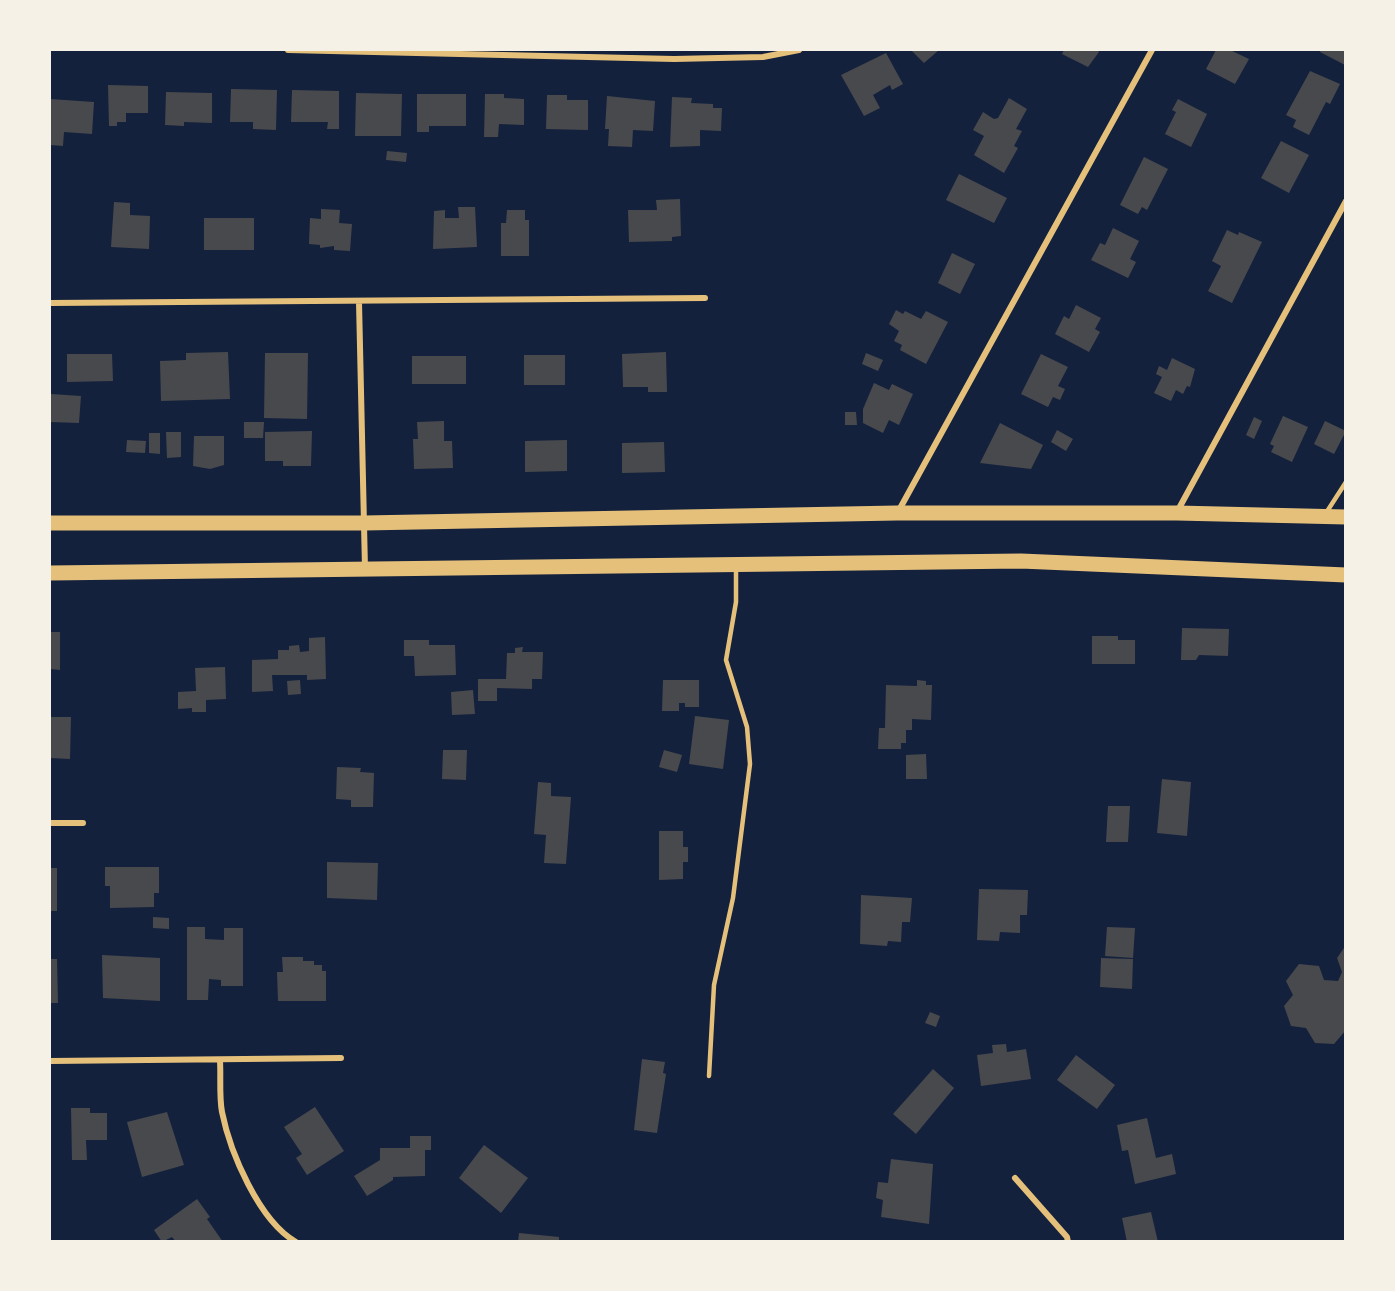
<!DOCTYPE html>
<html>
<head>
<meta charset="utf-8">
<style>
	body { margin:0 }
	#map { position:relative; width:1395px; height:1291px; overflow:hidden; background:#14213d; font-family:Barlow,sans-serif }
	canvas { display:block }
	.frame { position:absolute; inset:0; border:51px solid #f6f1e7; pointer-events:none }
</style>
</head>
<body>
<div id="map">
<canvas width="1395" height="1291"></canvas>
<div class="frame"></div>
</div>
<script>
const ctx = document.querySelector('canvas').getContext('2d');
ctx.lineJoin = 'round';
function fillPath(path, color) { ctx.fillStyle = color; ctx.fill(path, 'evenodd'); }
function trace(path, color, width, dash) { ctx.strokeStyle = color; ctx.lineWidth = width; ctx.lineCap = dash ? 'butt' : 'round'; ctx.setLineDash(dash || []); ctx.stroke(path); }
fillPath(new Path2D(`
	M911 50H939L924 63Z
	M1064 50H1097L1099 52 1088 67 1062 54Z
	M1216 50H1230L1249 59 1235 84 1206 69Z
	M1321 50H1346L1345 65 1320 52Z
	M886 53 903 84 892 90 890 85 873 95 880 108 864 116 841 75Z
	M1310 71 1340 84 1330 104 1326 102 1309 135 1293 127 1296 120 1286 115Z
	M108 85 148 86V113H126V122H117V126H109Z
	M231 89 277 90 276 130 253 129V122H230Z
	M292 90 339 91V129H327L328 122H291Z
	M166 92 212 93V123L184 122V126L165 125Z
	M356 93 402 94 401 136H355Z
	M417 94H466V126H429V132H417Z
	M485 94H504V98L524 99V125L499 124 498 137H484Z
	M547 95H567V100H588V130L546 129Z
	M607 96 655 101 653 131 633 130 632 147 608 146 609 129H605Z
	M672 97 692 98 691 103 713 104V108H722L721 131 700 130V146L670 147Z
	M1009 98 1027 109 1016 129 1022 131 1014 146 1018 148 1004 173 974 155 984 136 973 130 983 112 994 119 998 118Z
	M50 99 94 102 92 134 64 132 63 146 50 145Z
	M1178 99 1207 114 1191 147 1165 134 1176 112 1172 110Z
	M1281 141 1309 155 1289 193 1261 178Z
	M387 151 407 153 406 162 386 160Z
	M1144 157 1168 169 1147 210 1142 207 1138 214 1120 205Z
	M959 174 1007 198 994 223 946 200Z
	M680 199 681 236 672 237V241L629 242 628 210H657L656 200Z
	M114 202 130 203V215L150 216 149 249 111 247Z
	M458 207H475L477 247 433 249 434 211 445 210V218H459Z
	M321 209 340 210 339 223 352 224 350 251 334 250V246L320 248V245L309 244 310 218 321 219Z
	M507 210H525V220H529V256H501V223H506Z
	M204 218H254V250H204Z
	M1113 228 1139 241 1130 259 1136 262 1128 278 1091 260 1100 243 1105 245Z
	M1227 230 1238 235 1239 232 1262 242 1232 303 1208 291 1221 266 1212 261Z
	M952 253 975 264 960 294 938 283Z
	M1076 305 1101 318 1095 329 1100 332 1089 352 1055 334 1064 316 1069 319Z
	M896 310 903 314 905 311 921 319 926 311 948 322 926 364 900 350 902 345 894 341 899 331 889 324Z
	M228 352 230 399 161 401 160 361 186 360V353Z
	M666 352 667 392H648V387H623L622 354Z
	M265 353H308L307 419 264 418Z
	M866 353 883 360 878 371 862 364Z
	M67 354H112L113 381 67 382Z
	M1041 354 1068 367 1058 386 1065 389 1060 400 1053 397 1048 407 1021 394Z
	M524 355H565V385H524Z
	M412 356H466V384H412Z
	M1172 358 1195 369 1190 387 1187 386 1183 394 1176 390 1171 401 1154 393 1162 377 1156 374 1159 366 1167 370Z
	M874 383 889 390 892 384 913 394 899 425 889 420 883 433 863 423V409Z
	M51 394 81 396 79 423 50 422Z
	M845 412H856L857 425H845Z
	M1283 416 1308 427 1292 462 1271 452 1274 446 1270 444Z
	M1254 417 1262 421 1254 439 1246 435Z
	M444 421V441H452L453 468 414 469 413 439H418L417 422Z
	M1325 421 1346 431 1334 454 1314 444Z
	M244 422H264L263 438H244Z
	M1000 423 1043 445 1031 469 980 463Z
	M1057 430 1073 439 1066 451 1051 442Z
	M312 431 311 466H283V461H265V432Z
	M166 432H181V457L167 458Z
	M149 433H160V454L149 453Z
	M194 436H224V465L210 469 193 466Z
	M127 440 146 441 145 453 126 452Z
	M567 440V471L525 472V441Z
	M664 442 665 472 622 473V443Z
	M1182 628 1229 629 1228 656 1199 655 1196 660H1181Z
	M50 632H60V670L50 669Z
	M1092 636H1118V640H1135V664H1092Z
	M325 637 326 679 307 680V675H272L273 691 252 692V660L278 659V650H289V646L299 645 300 652 309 651V638Z
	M404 640H429V645H455L456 675 415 676 414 656H404Z
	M523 647 522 652H543L542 679H532V689L497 688V701H478V679H506L507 653H515V648Z
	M225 667 226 699 206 700V712H192V708L178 709V692L196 691 195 668Z
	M300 680 301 694 288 695 287 681Z
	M663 680H699V707H685V703H679V711H662Z
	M917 680 926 681V685H932L931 720 912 719V730H906V743H901V749H878L879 728H885L886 685 917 686Z
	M473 690 475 714 452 715 451 692Z
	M695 716 729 720 723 769 689 764Z
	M50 717H71L70 759 50 758Z
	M443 750H467L466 780 442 779Z
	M664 750 682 755 677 772 659 767Z
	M926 754 927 779H906V755Z
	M337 767 361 768 360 772 374 773 373 807H351V800L336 799Z
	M1162 779 1191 782 1187 836 1157 833Z
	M538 782 551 783V796L571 797 566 864 544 863 546 835 534 834Z
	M1108 806H1130L1128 842H1106Z
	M659 831H683V847H688V862H683V879L659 880Z
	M327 862 378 863 377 900 327 898Z
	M105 867H159V893H154V907L110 908V886H105Z
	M50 868H57V911H50Z
	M979 889 1028 890 1027 915H1020V933L1000 932 999 941 977 940Z
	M861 895 912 898 910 922H902L901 942 888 941 887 946 860 944Z
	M153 917 169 918V929L153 928Z
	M187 927H205V939L224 940V928H243V986H221V980L209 979 208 1000H187Z
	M1107 927 1135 928 1133 958 1105 956Z
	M1346 945V1030L1334 1044 1315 1043 1306 1028 1291 1026 1284 1006 1293 995 1286 981 1299 964 1319 966 1324 980 1338 981 1342 972 1337 958Z
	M102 955 160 958V1001L103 998Z
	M282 957H303V961H314V965H322V971H326V1001H278L277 972H283Z
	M1101 958 1133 959 1132 989 1100 987Z
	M50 959H57L58 1003H50Z
	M930 1012 940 1016 936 1027 925 1023Z
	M1006 1044 1007 1052 1026 1049 1031 1079 981 1086 977 1055 993 1053 992 1045Z
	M1076 1055 1115 1085 1097 1109 1057 1080Z
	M642 1059 665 1062 663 1073 666 1074 657 1133 634 1130Z
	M933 1069 954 1088 916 1134 893 1114Z
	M315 1107 344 1151 307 1175 296 1158 302 1154 284 1127Z
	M71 1108H90V1113H107V1140H86L87 1160H72Z
	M167 1112 184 1165 142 1177 127 1122Z
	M1147 1118 1156 1158 1172 1154 1176 1174 1135 1184 1128 1150 1122 1151 1117 1125Z
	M410 1136H431V1150H425V1176L393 1177V1180L367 1196 354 1176 380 1160V1148H410Z
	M484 1145 528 1178 501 1213 459 1178Z
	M891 1159 933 1164 929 1224 881 1217 883 1200 876 1198 878 1182 888 1183Z
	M197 1199 210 1217 207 1219 223 1242H176L172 1237 162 1242 154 1230Z
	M1151 1212 1158 1242H1127L1122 1218Z
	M519 1233 559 1237V1242H518Z`), '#48494c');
trace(new Path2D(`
	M1326 513 1346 482
	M709 1076 714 985 733 898 750 764 747 727 726 660 736 602V566`), '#e5c07b', 4.5);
trace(new Path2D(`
	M288 50 674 59 763 57 799 50
	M359 302 365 569
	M50 303 705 298
	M898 512 1152 50
	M1177 512 1346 201
	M50 823H83
	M50 1061 341 1058
	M220 1061C221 1077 219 1096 222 1112 230 1152 259 1221 296 1242
	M1015 1178 1067 1237 1068 1242`), '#e5c07b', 6);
trace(new Path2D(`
	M50 523H364L897 513H1177L1346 517
	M50 573 1021 561 1346 575`), '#e5c07b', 15);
</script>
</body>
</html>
